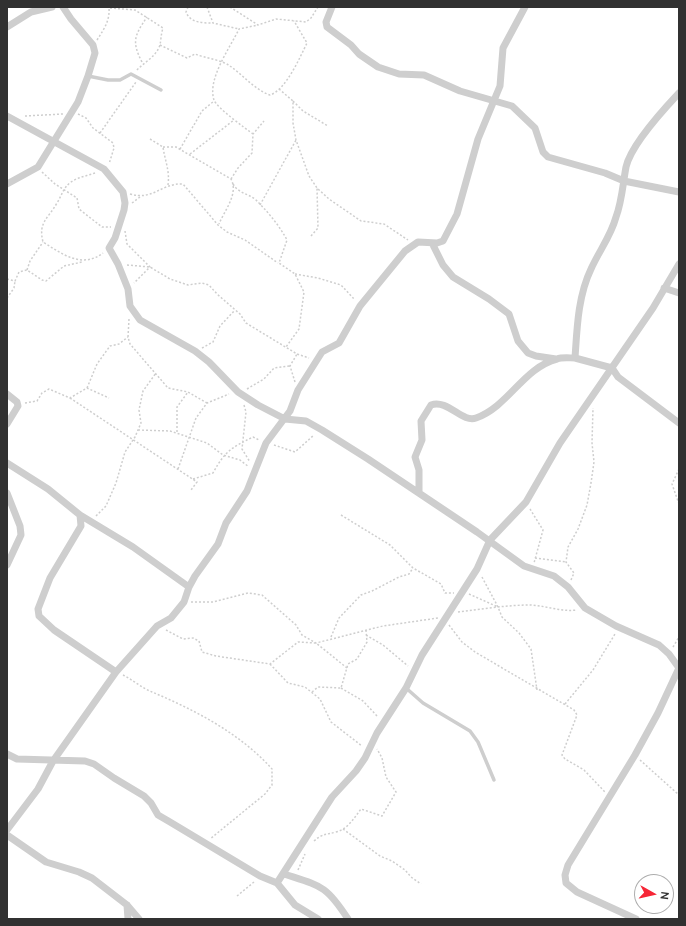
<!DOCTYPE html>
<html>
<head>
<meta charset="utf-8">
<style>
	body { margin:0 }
	#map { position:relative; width:686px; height:926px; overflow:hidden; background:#fff; font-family:Ubuntu,sans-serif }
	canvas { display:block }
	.frame { position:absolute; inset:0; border:8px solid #313131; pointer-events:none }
	.north { position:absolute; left:634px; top:874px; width:40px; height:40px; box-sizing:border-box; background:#fff; border:1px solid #adadad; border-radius:50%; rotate:98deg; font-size:11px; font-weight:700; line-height:16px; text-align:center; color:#313131 }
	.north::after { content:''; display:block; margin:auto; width:14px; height:18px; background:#f62636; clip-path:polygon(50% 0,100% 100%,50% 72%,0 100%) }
</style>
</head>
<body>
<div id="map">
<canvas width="686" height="926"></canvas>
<div class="frame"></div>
<div class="north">N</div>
</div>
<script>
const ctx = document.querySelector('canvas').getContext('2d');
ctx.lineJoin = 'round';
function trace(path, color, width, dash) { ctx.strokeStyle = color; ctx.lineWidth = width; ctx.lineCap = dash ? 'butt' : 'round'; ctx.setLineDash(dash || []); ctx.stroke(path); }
trace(new Path2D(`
	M188 7 186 12C190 23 203 23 213 23
	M207 7 213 23 239 29
	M230 7 258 25 276 19 306 22 311 18 318 7
	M110 8 135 10 163 28C161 34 161 40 160 45 156 57 144 62 136 71
	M97 40C104 29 110 21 109 7
	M160 45 187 58 195 54C205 58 222 60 230 66 243 75 255 90 270 95 286 90 300 57 307 43L294 21
	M142 62C131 41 135 35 147 17
	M279 89 293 101V123L296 140 309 176 317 188 329 199 361 221 384 224 408 240
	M293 101 303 111 328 126
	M78 114 86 118 93 128 113 143 114 148 109 164
	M25 116 63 114
	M100 133 136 82
	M253 134C245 128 217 108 214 100 207 79 230 48 239 29L258 25
	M150 139 163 147C165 161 170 171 168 185
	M163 147H176L231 179C239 194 224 211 219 224
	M180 149 202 111 214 101
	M190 154 234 120
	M42 172 55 184 77 198 79 209 102 227H111
	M95 173C87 176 78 177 71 182 63 188 62 195 57 203 48 219 38 222 43 242 62 254 82 269 103 253
	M231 179 238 168 252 153 253 134 264 121
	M233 184C239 194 248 193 256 200 268 212 279 225 287 240L279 263 295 274 304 292 299 329 286 347
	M130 194C153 201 161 183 183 184L218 225 227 232 245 240 278 263
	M132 203 140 197
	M260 205 296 140
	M125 231 127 244 150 267 134 283
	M311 236 318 228 317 188
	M127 265 150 267 170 279 188 285 202 283 209 285 217 294 240 314 246 323 297 354 309 358
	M27 270 30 261 43 242
	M295 274 318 278 341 285 355 300
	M7 279 15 281 19 272 27 270 42 280 46 281 64 266 82 262
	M7 298 14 288 15 281
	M129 319 128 337 130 344 168 388 188 392 207 403
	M202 348 213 342 220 326 235 310
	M295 382 290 366 297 354
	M87 388 97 364 110 346 119 344 128 337
	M247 389 264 379 274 368 290 366
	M70 398 197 482 191 490
	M25 403 37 401 42 393 49 389 70 398 87 388 109 398
	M244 405 246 412 242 449 250 462
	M138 430 170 431 207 443 223 455 240 460 249 467
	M177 432V407L188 392
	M274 445 295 452 314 435
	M178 469 196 418 207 403 229 394
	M679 469 672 484 679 504
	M193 479 213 473C225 451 231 448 253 437L259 440
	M530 509 543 530 534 563
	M341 515 390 545 413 568 441 584 445 593H454
	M96 516 106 506 116 483 125 452 135 437 141 423 139 410 143 391 156 373
	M535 558 566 562
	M482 577 498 607 502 617 519 633 531 649 537 690
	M571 580 574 573 566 562 568 547 578 529 587 505 591 483 594 462 592 443 593 408
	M469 594 498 607
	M191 602H213L248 593 262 595 296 625 302 635 316 643 383 626 438 618
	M458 612C482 609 507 605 531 605 547 606 561 612 577 610
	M449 625 462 642 475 652 574 710 577 715 562 755 565 759 584 770 605 792
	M166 630 183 639 193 638 199 641 202 652 216 656 270 664 298 642 316 643 347 668
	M366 635 383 645 408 666
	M331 637 339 618 361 595 372 591 399 577 409 574 413 568
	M673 647 679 637
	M270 664 288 683 305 687 320 699 331 722 362 746
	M123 675C133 680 142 688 152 692 195 710 241 734 272 769V785L265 794 210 839
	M341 688 363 701 378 717
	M312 692 318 687 341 688 348 664 357 659 367 642 366 630
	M565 704 593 670 615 634
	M640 760 679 795
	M343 829 380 856 392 861 405 870 411 877 421 884
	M314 841C323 833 326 835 336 832 348 829 354 818 361 809L382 816 396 792 386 777 382 758 377 749
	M298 870 305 854
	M237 896 254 882`), '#cecece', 1.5, [2, 2]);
trace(new Path2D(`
	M88 76 108 80H120L131 74 161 90
	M406 688 423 703 470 731 478 742 494 780`), '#cecece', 3.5);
trace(new Path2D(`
	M332 7 326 22 327 27 351 45 359 54 378 67 399 74 424 75 460 91 512 106 535 128 543 152 548 157 605 173 624 181 679 192
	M7 27 31 12 52 7
	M679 93C663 110 631 145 626 167 623 183 622 201 616 217 611 236 599 251 591 269 578 296 577 328 575 358L612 368 618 377 679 423
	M7 116 104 169 123 192 125 203 124 210 115 238 109 248 118 264 128 289 130 306 140 320 195 351 209 362 238 392 258 405 285 419 306 421 322 430 368 459 477 532 524 566 554 576 568 587 585 608 616 626 659 645 669 654 679 668
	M7 184 38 167 78 102 88 76 95 53 93 45 71 19 63 7
	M432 243 443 265 453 277 489 299 509 314 518 341 528 353 536 356 556 359
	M664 288 679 293
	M7 394 17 402 18 406 7 424
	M7 463 48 489 80 515 81 526 50 578 38 609 39 616 54 630 116 672
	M7 493 20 526 21 535 7 565
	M419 493V470L415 457 422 440 421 421 431 405C448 399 462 423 476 418 509 406 523 368 557 359 562 357 569 358 575 358
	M80 515 133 547 189 587
	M7 754 17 759 85 761 94 764 114 778 144 796 151 803 158 815 170 822 260 876 277 883 295 905 318 919
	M7 830 38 789 53 761 116 672 157 626 171 618 184 602 189 587 195 576 218 544 226 523 247 491 266 443 290 411 298 390 322 352 339 343 360 306 405 251 418 242 437 243 443 241 457 214 478 139 500 86 503 48 525 7
	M7 835 46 862 79 872 92 878 127 905 139 919
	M284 874C321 886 326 885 348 919
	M277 883 332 797 356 771 365 758 377 733 406 688 422 655 477 569 490 540 526 502 560 443 653 308 679 264
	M127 905 128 919
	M636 919 577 892 566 883 565 875 568 865 635 755 658 713 679 668`), '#cecece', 7);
</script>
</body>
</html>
